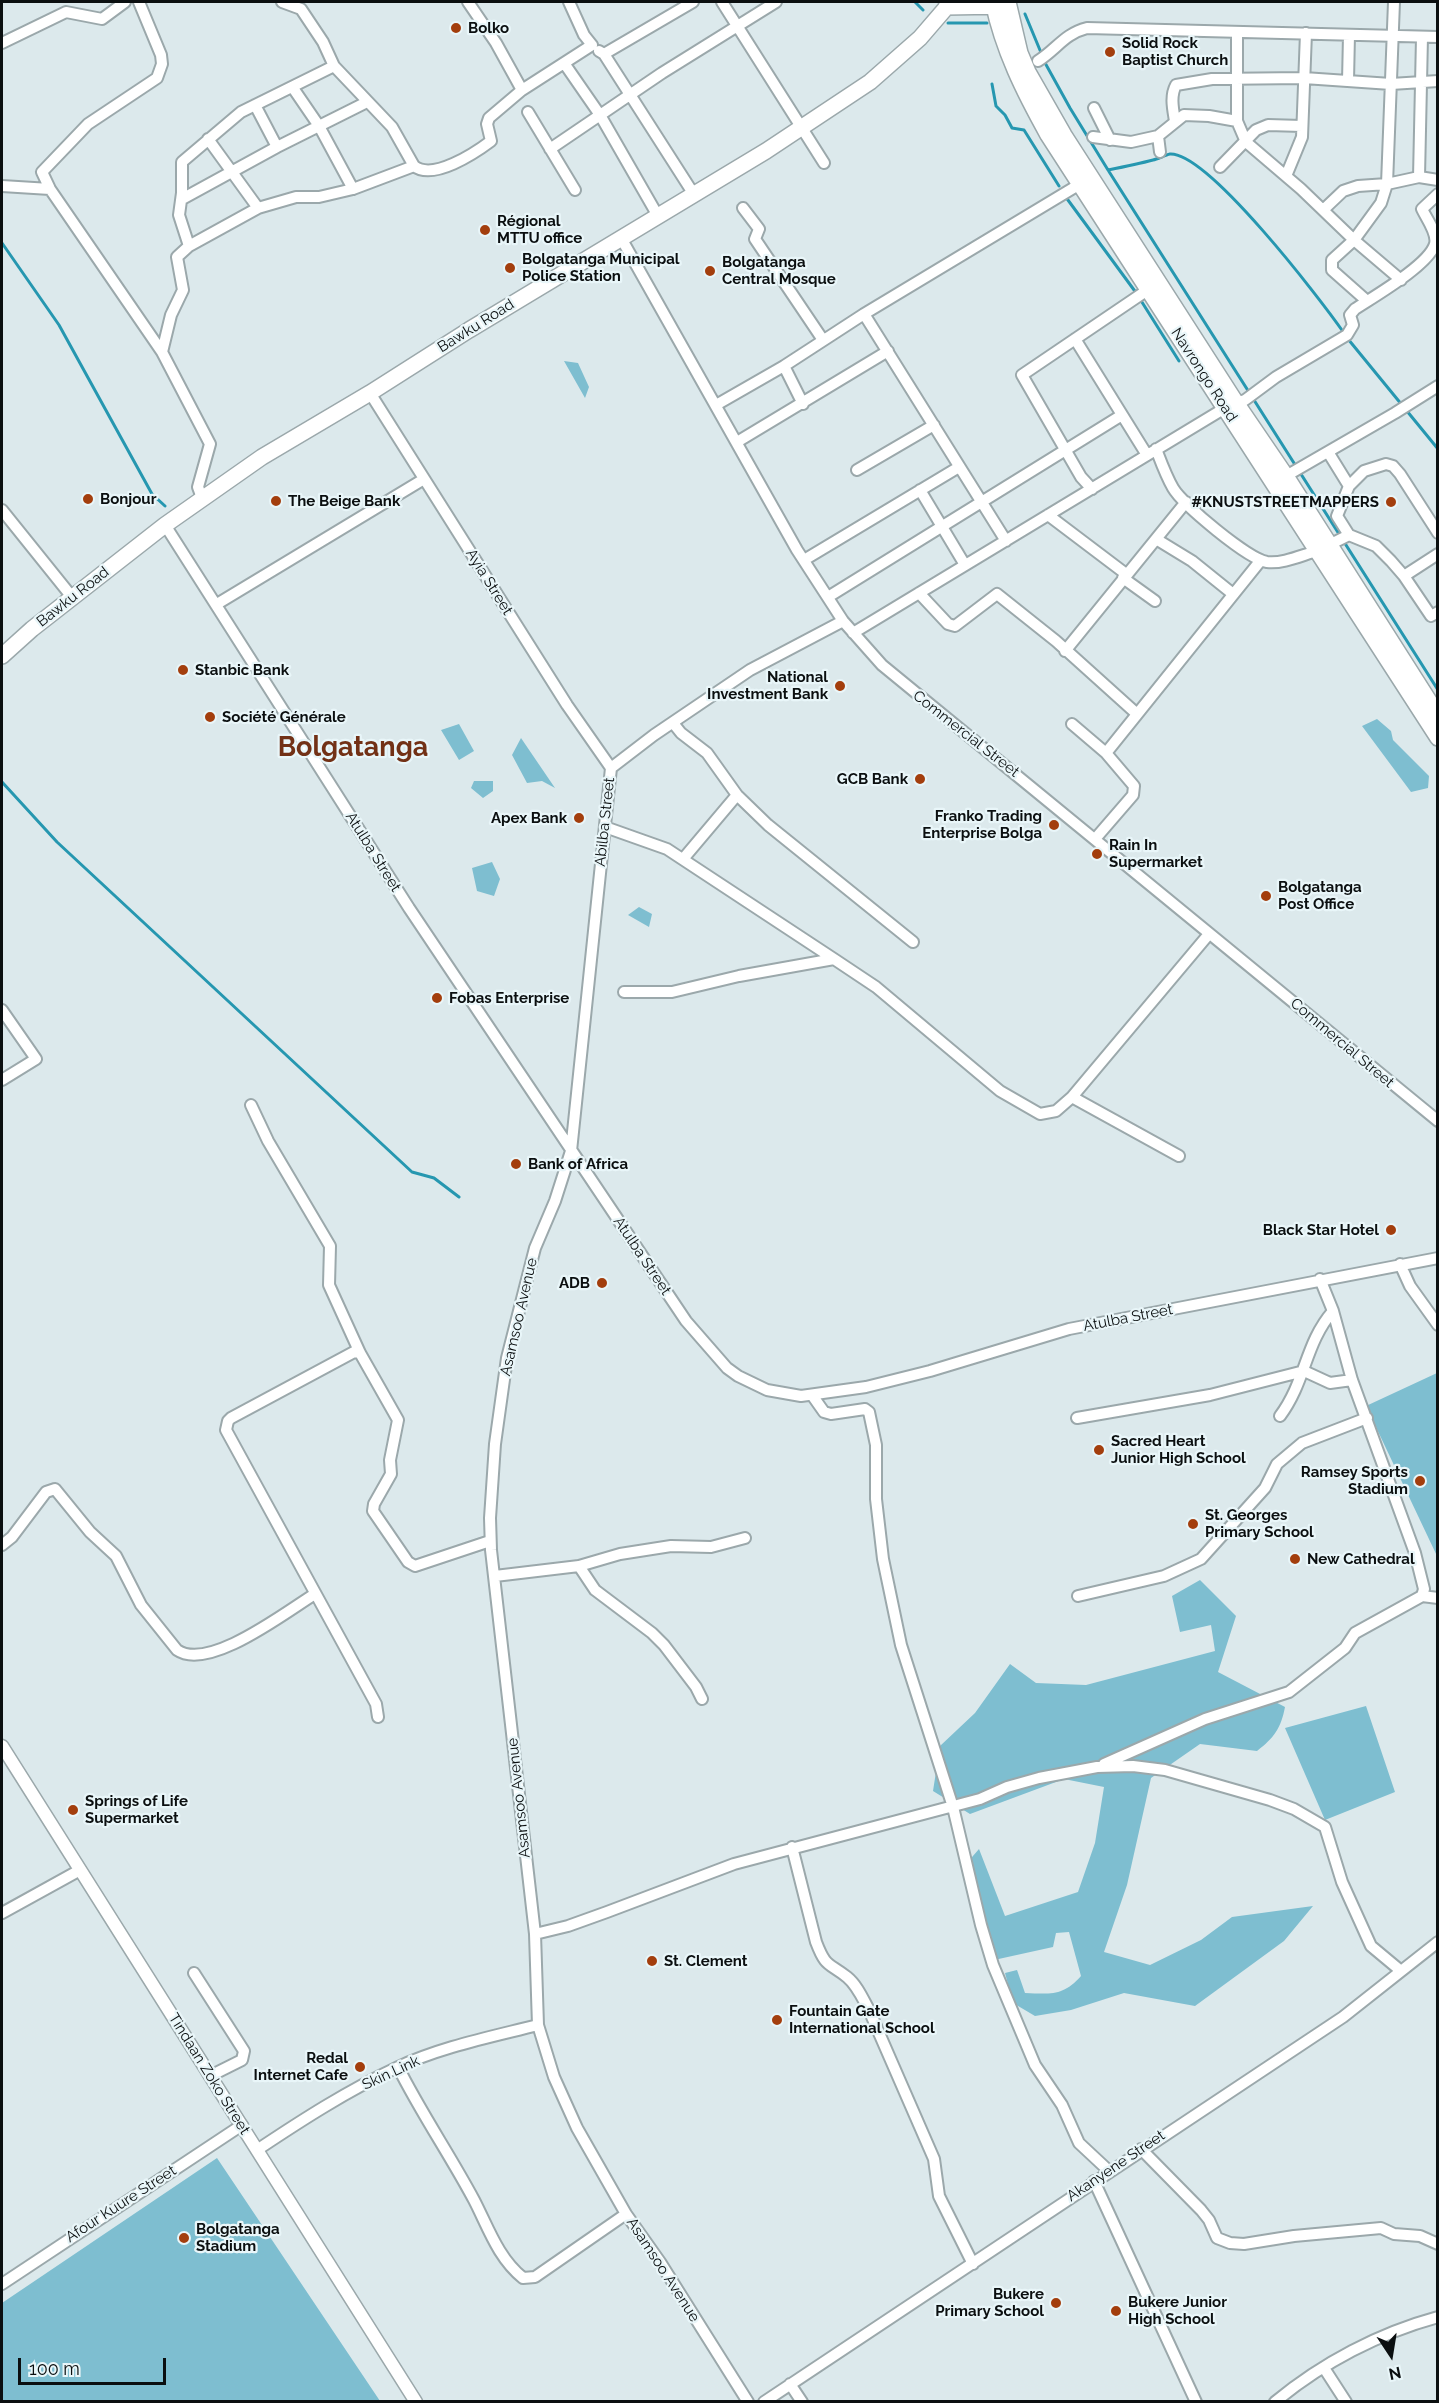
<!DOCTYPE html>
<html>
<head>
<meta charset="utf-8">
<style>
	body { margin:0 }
	#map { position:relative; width:1439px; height:2403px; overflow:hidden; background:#dce9ec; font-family:Raleway,sans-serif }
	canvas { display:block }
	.frame { position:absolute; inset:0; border:3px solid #0b0f10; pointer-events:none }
	.north { position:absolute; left:1361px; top:2325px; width:60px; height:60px; -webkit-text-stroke:4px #e9f6f9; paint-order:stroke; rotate:168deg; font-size:16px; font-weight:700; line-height:24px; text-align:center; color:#0b0f10 }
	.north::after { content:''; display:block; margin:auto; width:21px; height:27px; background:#0b0f10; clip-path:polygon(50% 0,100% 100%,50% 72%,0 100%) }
	.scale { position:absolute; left:18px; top:2358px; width:148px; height:27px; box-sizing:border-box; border:3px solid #0b0f10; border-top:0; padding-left:8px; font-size:18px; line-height:21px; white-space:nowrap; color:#0b0f10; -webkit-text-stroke:4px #e9f6f9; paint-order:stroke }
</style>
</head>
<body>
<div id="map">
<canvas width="1439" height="2403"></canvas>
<div class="frame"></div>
<div class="north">N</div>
<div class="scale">100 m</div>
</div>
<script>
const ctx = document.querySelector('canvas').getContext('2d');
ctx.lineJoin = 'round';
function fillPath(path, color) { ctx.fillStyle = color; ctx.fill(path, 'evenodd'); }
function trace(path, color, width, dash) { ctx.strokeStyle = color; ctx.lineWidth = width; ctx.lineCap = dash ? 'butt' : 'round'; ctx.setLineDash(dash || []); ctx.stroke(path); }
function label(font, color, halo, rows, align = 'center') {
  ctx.font = font + ' Raleway,sans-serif'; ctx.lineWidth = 4.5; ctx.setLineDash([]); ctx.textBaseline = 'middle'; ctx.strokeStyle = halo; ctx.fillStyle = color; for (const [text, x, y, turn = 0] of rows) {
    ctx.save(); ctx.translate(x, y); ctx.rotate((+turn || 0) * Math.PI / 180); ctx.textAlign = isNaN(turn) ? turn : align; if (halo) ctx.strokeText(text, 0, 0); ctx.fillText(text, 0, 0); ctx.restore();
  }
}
fillPath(new Path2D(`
	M564 361 578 363 589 387 585 398Z
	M1377 719 1391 731 1393 740 1429 776 1428 788 1411 792 1362 726Z
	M459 724 474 751 459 760 441 730Z
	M521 738 555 788 542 781 527 783 512 755Z
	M474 781H493V791L483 798 471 788Z
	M492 862 500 879 494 896 477 891 472 868Z
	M639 907 652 914 649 927 628 915Z
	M1437 1373V1556L1366 1406Z
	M1200 1580 1236 1616 1218 1672 1285 1707C1281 1728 1274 1738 1257 1751L1200 1744 1151 1778 1127 1885 1104 1952 1150 1965 1201 1940 1232 1917 1313 1906 1284 1941 1195 2006 1124 1993 1071 2010 1035 2016 1013 2003 1005 1973 1017 1970 1025 1993C1052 1994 1063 1996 1081 1976L1069 1932 1056 1933 1053 1947 994 1960 966 1864 979 1849 1005 1916 1078 1892 1095 1843 1104 1787 1064 1779 970 1814 933 1791 940 1746 975 1713 1010 1664 1036 1683 1086 1685 1215 1651 1211 1625 1180 1632 1172 1596Z
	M1366 1706 1395 1792 1325 1820 1285 1728Z
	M217 2158 380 2401H2V2303Z`), '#7ebed0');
trace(new Path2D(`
	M915 2 923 10
	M1025 14 1042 55
	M948 23H987
	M1044 61 1070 108 1108 170 1438 690
	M992 84 996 106 1005 115 1012 128 1024 130 1059 186
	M1108 170C1123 167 1138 164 1153 160 1158 159 1165 155 1170 154 1208 152 1321 300 1344 333
	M1065 196 1137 294
	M2 243 59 325 152 494 165 506
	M1140 299 1179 361
	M1348 339 1438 449
	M2 782 57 842 412 1172 434 1178 459 1197`), '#2697b0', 3);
const minor = new Path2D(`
	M139 2 161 55 162 64 157 78 88 124 42 172 50 189 162 352 210 444 198 487 202 498
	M282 2 301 9 323 42 334 66 392 127 414 166C433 181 475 153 491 141L487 124 489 118 522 90 592 45 584 35 569 2
	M468 2 496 43 522 90
	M722 2 824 163
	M1237 33V121L1246 142 1301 189 1354 240 1401 280
	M1422 37 1419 177 1438 180
	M2 43 66 12 102 19 125 2
	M599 51 604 54 693 2
	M604 54 693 193
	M1038 61C1057 49 1064 34 1087 28L1438 37
	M564 63 600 115 658 216
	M1348 81 1349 35
	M293 88 319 126 353 189
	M255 105 277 147
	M1094 108 1110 140
	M528 112 575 190
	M1175 121C1173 109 1170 96 1176 85L1212 79 1304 78 1391 84 1438 81
	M1158 136 1160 152
	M1093 137 1131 142 1158 136 1184 115 1209 116 1237 121
	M208 139 258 208
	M550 149 662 73 776 2
	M1220 167 1256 130 1268 125 1302 126
	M1286 176 1302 137 1306 33
	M2 186 50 189
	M182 199 277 147 367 102
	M743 208 759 229 755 239 823 340
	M1323 210 1343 191 1358 186 1387 184 1419 177
	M621 238 797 550 843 621 882 665 1438 1121
	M189 246 179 215 182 193V162L241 112 334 66
	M1367 301 1332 270V260L1354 240 1381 203 1387 184 1394 2
	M864 314 1006 541
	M1075 339 1147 455
	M162 352 171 315 183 290 177 257 189 246 258 208 296 197H319L353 189 414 166
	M784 366 803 404
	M370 393 567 705 611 768
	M716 405 784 366 864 314 1080 184
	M737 442 888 351
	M1156 449C1161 462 1166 476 1173 488 1183 505 1248 559 1267 562 1283 564 1302 555 1317 551
	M1328 452 1349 486
	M857 470 934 425
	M1286 476 1395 413 1438 386
	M1092 489 1081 477 1022 375 1149 289
	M920 490 965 565
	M2 510 72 597
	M1048 515 1126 574
	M165 525 409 908 686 1321 727 1368 738 1376 767 1390 801 1396 866 1387 930 1371 1069 1329 1438 1258
	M1349 535 1337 516 1349 486 1364 471 1386 464 1393 466 1400 474 1438 533
	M1156 539 1192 561 1233 594
	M1329 545 1349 535 1376 546 1391 561 1404 576 1431 616 1438 612
	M804 560 959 467
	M1404 576 1438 554
	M1123 578 1155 601
	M919 593 948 624 955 626 997 594 1056 641 1137 714
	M828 597 1122 415
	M217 604 424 479
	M853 633 1225 408 1245 400 1276 377 1347 335 1353 325 1350 315 1355 309C1373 297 1429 265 1435 244 1438 233 1426 218 1422 209L1438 194
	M1065 651 1186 502
	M673 723 681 733 707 753 737 795 768 825 913 942
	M1072 724 1106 753 1134 786 1133 795 1095 839
	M1106 753 1261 560
	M605 827 667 849 834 959 876 987 1000 1091 1040 1114 1056 1111 1072 1097 1209 934
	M683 859 737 795
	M624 992H672L739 976 834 959
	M2 1010 36 1059 2 1080
	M1072 1097 1179 1156
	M251 1105 268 1141 330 1246 329 1285 360 1353 398 1420 390 1460 391 1474 374 1504 373 1511 408 1562 415 1566 490 1541
	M1400 1264 1410 1286 1438 1325
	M360 1353 354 1352 231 1418 228 1421 226 1430 376 1704 378 1717
	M812 1395 824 1412 831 1414 865 1409 869 1412 876 1445V1499L883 1559 901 1645 953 1807 981 1925 993 1965 1035 2065 1062 2105 1079 2143 1109 2171
	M1280 1416C1306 1381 1305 1343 1333 1311
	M1077 1418 1210 1395 1304 1371 1330 1383 1352 1380
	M2 1545 12 1537 46 1492 55 1489 90 1532 116 1556 141 1605 177 1650C209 1672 287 1611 315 1594
	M579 1566 595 1590 652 1633 664 1645 696 1687 702 1699
	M495 1576 579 1566 620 1554 671 1546 711 1547 745 1538
	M1078 1596 1164 1576 1201 1559 1265 1488 1277 1464 1302 1443 1367 1418
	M1422 1596 1438 1598
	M1104 1764 1205 1719 1289 1692 1345 1648 1355 1633 1422 1596 1424 1589 1415 1553 1352 1380 1333 1311 1320 1279
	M792 1847 816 1942C826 1968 828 1962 847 1977 857 1985 863 1999 869 2010L934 2159 939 2196 973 2264
	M2 1913 80 1870
	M535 1934 568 1926 607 1912 734 1864 980 1799 1007 1787 1039 1778 1097 1767 1133 1766 1165 1770 1270 1800 1294 1809 1325 1827 1342 1882 1371 1946 1401 1971
	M194 1973 244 2051 242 2060 210 2076
	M398 2067C421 2113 450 2155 474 2200 488 2227 498 2258 523 2278L535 2277 626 2214
	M1141 2149 1201 2210 1209 2220 1217 2238 1230 2243 1244 2244 1294 2236 1381 2228 1394 2234 1420 2236 1438 2244
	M257 2150C302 2120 347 2091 396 2068 440 2047 491 2037 538 2025
	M1094 2181 1196 2402
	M2 2284 242 2125
	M1324 2368 1346 2402
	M790 2384 802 2402
	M748 2402 660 2262 626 2214 577 2128 554 2077 538 2025 535 1934 491 1550 490 1518 495 1444 507 1358 535 1248 555 1201 571 1151 611 768 654 735 750 670 843 621
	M764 2402 1343 2017 1438 1942
	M1275 2402C1322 2363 1379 2333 1438 2317`);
const major = new Path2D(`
	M2 1746 416 2402`);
const highway = new Path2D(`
	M993 2C1003 50 1024 92 1048 135L1438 738
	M1008 2 1020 53 1028 72 1064 135 1237 404 1286 476 1438 715
	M946 7 1003 6
	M2 656 32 629 165 525 262 457 370 393 469 330 766 151 870 82 920 38 951 2`);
trace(minor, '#9ba8ab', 14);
trace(major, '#9ba8ab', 15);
trace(highway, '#9ba8ab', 18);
trace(minor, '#fff', 10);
trace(major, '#fff', 12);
trace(highway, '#fff', 15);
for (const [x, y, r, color] of [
	[456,28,6,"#a33e0d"],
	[1110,52,6,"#a33e0d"],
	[485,230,6,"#a33e0d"],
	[510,268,6,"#a33e0d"],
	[710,271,6,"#a33e0d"],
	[88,499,6,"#a33e0d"],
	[276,501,6,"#a33e0d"],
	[1391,502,6,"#a33e0d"],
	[183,670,6,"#a33e0d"],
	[840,686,6,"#a33e0d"],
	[210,717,6,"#a33e0d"],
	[920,779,6,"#a33e0d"],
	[579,818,6,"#a33e0d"],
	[1054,825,6,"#a33e0d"],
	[1097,854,6,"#a33e0d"],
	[1266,896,6,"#a33e0d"],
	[437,998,6,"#a33e0d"],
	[516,1164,6,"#a33e0d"],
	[1391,1230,6,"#a33e0d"],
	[602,1283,6,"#a33e0d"],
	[1099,1450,6,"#a33e0d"],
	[1420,1481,6,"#a33e0d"],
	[1193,1524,6,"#a33e0d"],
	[1295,1559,6,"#a33e0d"],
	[73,1810,6,"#a33e0d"],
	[652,1961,6,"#a33e0d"],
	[777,2020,6,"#a33e0d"],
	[360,2067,6,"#a33e0d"],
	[184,2238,6,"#a33e0d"],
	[1056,2303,6,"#a33e0d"],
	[1116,2311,6,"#a33e0d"]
]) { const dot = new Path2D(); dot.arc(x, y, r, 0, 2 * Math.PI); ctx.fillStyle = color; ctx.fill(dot); trace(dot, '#e9f6f9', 2); }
label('bold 15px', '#0b0f10', '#e9f6f9', [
	["Bolko",468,28],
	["Solid Rock",1122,43],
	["Baptist Church",1122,60],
	["Régional",497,221],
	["MTTU office",497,238],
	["Bolgatanga Municipal",522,259],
	["Police Station",522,276],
	["Bolgatanga",722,262],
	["Central Mosque",722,279],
	["Bonjour",100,499],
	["The Beige Bank",288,501],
	["#KNUSTSTREETMAPPERS",1379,502,"right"],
	["Stanbic Bank",195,670],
	["National",828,677,"right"],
	["Investment Bank",828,694,"right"],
	["Société Générale",222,717],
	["GCB Bank",908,779,"right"],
	["Franko Trading",1042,816,"right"],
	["Enterprise Bolga",1042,833,"right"],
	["Apex Bank",567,818,"right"],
	["Rain In",1109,845],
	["Supermarket",1109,862],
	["Bolgatanga",1278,887],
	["Post Office",1278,904],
	["Fobas Enterprise",449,998],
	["Bank of Africa",528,1164],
	["Black Star Hotel",1379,1230,"right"],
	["ADB",590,1283,"right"],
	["Sacred Heart",1111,1441],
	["Junior High School",1111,1458],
	["Ramsey Sports",1408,1472,"right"],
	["Stadium",1408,1489,"right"],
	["St. Georges",1205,1515],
	["Primary School",1205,1532],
	["New Cathedral",1307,1559],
	["Springs of Life",85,1801],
	["Supermarket",85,1818],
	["St. Clement",664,1961],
	["Fountain Gate",789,2011],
	["International School",789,2028],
	["Redal",348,2058,"right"],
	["Internet Cafe",348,2075,"right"],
	["Bolgatanga",196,2229],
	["Stadium",196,2246],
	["Bukere",1044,2294,"right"],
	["Primary School",1044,2311,"right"],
	["Bukere Junior",1128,2302],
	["High School",1128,2319]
], 'left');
label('15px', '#0b0f10', '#e9f6f9', [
	["Bawku Road",476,326,-32],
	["Navrongo Road",1204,375,57],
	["Ayia Street",489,582,58],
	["Bawku Road",73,597,-38],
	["Commercial Street",966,734,38],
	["Abilba Street",605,822,-84],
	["Atulba Street",373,852,58],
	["Commercial Street",1342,1043,40],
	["Atulba Street",642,1256,56],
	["Asamsoo Avenue",519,1317,-77],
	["Atulba Street",1128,1318,-11],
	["Asamsoo Avenue",519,1798,-96],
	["Skin Link",391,2073,-25],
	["Tindaan Zoko Street",209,2074,58],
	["Akanyene Street",1116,2166,-34],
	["Afour Kuure Street",121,2204,-33],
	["Asamsoo Avenue",663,2270,57]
]);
label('bold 27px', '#723116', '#e9f6f9', [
	["Bolgatanga",353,748]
]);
</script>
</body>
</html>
